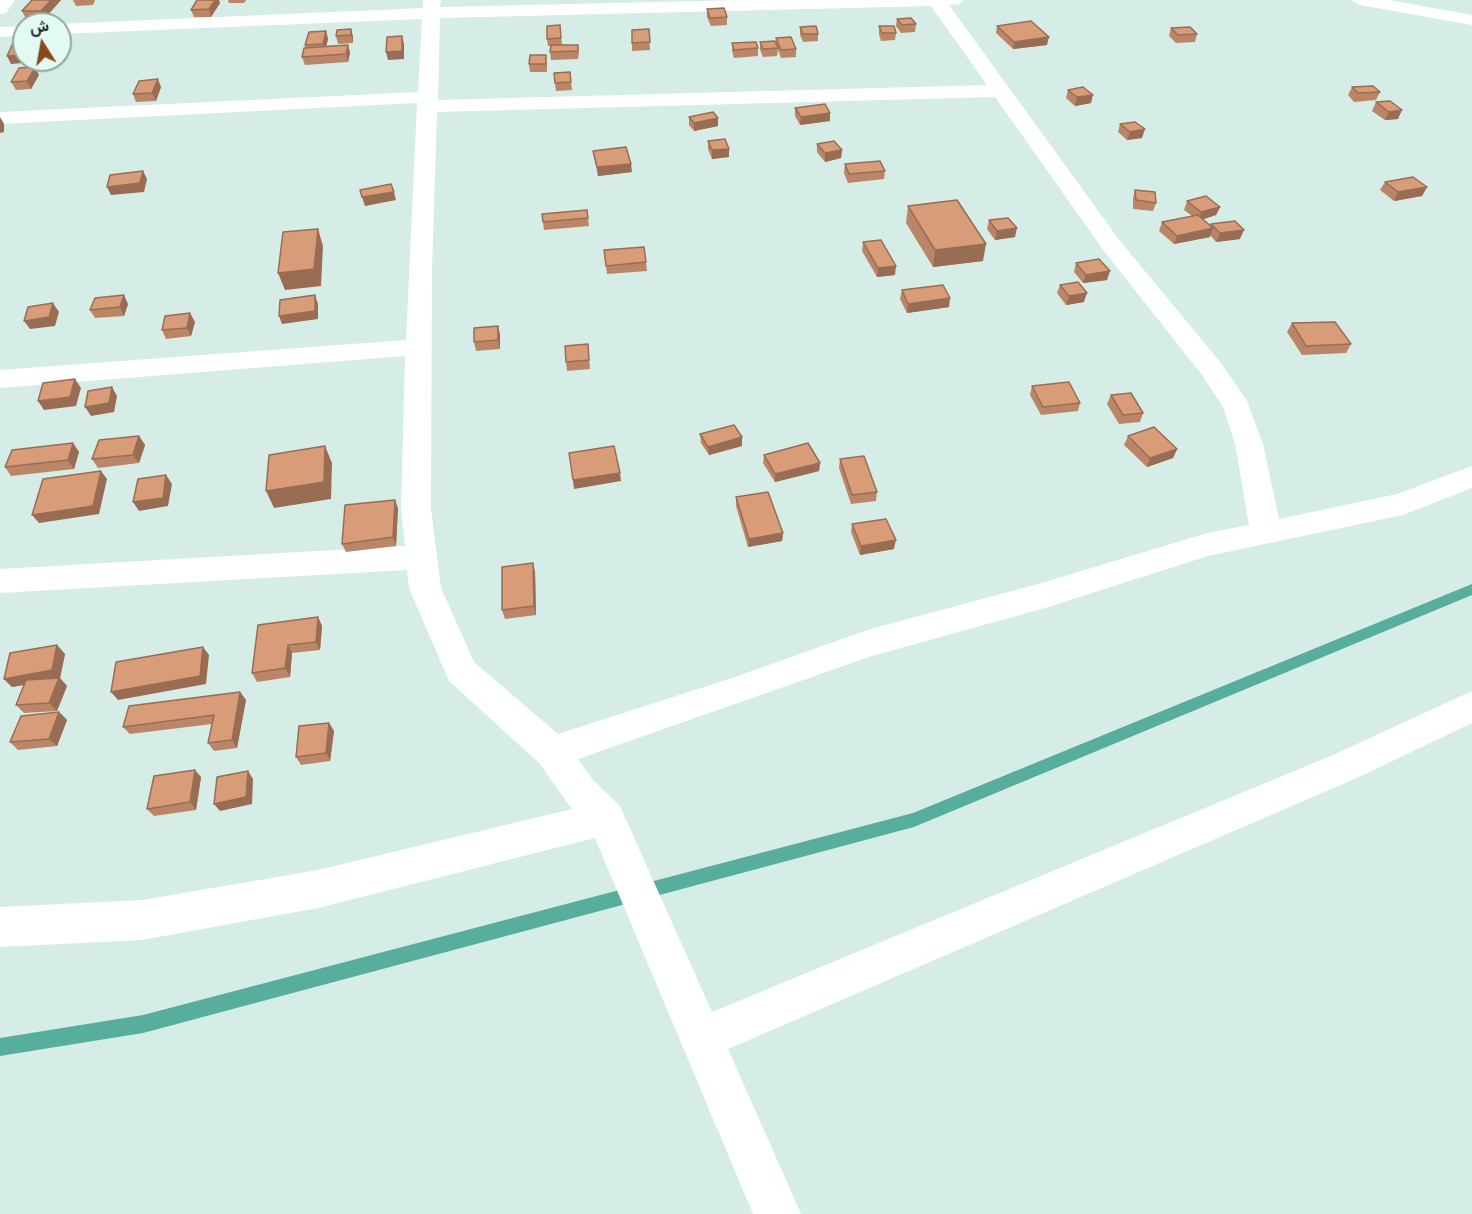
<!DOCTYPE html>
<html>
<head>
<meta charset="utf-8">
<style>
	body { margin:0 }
	#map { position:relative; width:1472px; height:1214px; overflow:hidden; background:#d6ece6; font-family:Manrope,Vazirmatn,sans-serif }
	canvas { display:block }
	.north { position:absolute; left:12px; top:12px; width:60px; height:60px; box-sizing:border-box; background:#e3f9f3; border:2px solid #94a5a0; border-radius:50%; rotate:349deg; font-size:16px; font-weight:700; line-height:24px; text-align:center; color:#1d2624 }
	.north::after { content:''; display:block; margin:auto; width:21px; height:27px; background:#8b4919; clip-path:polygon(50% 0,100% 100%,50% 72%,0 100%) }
</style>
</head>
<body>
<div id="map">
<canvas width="1472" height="1214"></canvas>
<div class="north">ش</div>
</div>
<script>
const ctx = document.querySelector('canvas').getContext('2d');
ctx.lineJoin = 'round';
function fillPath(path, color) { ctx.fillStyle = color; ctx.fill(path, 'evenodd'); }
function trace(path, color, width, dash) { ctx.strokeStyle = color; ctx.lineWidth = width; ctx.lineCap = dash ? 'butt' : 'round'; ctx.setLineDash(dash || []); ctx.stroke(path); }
fillPath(new Path2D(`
	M1472 584V595L914 827 143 1033 0 1056V1038L143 1015 913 813Z`), '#58ae9d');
fillPath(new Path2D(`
	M0 0H15L6 13 0 14Z
	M423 0H441L440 7 743 0H963L960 4 949 5 1120 241 1221 363 1247 401 1263 444 1279 519 1397 494 1472 466V488L1403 515 1208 556 1045 608 872 656 578 759 593 780 620 806 712 1012 1333 755 1472 691V723L1359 777 728 1049 801 1214H753L595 838 318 908 142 940 0 947V907L142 900 318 870 572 809 539 763 449 681 409 588 407 570 0 593V569L405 546 401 509 405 356 0 388V370L406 340 417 103 0 124V112L418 92 422 19 60 34 58 24 423 8ZM931 6 987 85 438 100 440 18ZM995 97 1104 251 1202 375 1223 407 1235 444 1249 525 1207 533 1045 582 867 630 732 678 558 734 474 662 441 588 431 509 432 270 437 112Z
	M1351 0H1389L1472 15V25L1360 5Z
	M24 26V36L0 37V27Z`), '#fff');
fillPath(new Path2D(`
	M32 0H61L45 18 26 19 22 11Z
	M73 0H95L93 5 76 6Z
	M228 0H246L244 3H229Z
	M220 3 211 17H194L191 10Z
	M707 9 727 17V25L711 26 707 17Z
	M897 19 916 24 915 32 901 33 896 26Z
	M560 25 562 45H578L579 53 578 59 551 60 550 52 551 46H548L547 39Z
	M879 26 896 33 895 40 881 41 879 34Z
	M997 26 1047 45 1013 49 996 33Z
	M800 27 818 34V41L803 42 800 35Z
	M1171 28 1197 34 1195 42 1176 43 1169 36Z
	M351 29 353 37V43L338 44 336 36Z
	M649 29 650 50 632 51V43Z
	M326 31 328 39 326 46 348 45 350 53 348 62 305 65 302 57 305 48V45Z
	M776 38 796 49V57L781 58 778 50 777 56 763 57 760 50V42L776 44Z
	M732 43 758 48V56L734 58 732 51Z
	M547 63V72H530L529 64Z
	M570 72 572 90 556 91 555 83Z
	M39 75 31 89 16 90 11 82Z
	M161 87 156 101 136 102 133 94Z
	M1352 87 1380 92 1376 100 1354 102 1348 95Z
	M1068 90 1091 103 1075 106 1066 98Z
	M1376 102 1398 119 1385 120 1372 111Z
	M795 108 830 113V121L800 125 795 116Z
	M689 117 718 118V126L694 131 689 125Z
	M1120 124 1142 138 1127 140 1118 132Z
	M708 141 729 149V157L712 159 708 149Z
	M817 144 842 150 841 158 825 162 817 152Z
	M593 151 632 172 598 176Z
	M845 164 885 171 884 179 848 183 844 173Z
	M1385 182 1427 187 1422 196 1394 201 1380 190Z
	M1135 190 1156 203 1153 211 1133 209V198Z
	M1187 201 1220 207 1216 215 1203 219 1210 225 1211 224 1240 239 1216 242 1210 235V237L1174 244 1159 231 1162 222 1192 216 1184 210Z
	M908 206 983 261 933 267 906 223Z
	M587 210 589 226 544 230 543 222Z
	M989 220 1015 237 995 240 987 229Z
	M863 242 895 275 877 277 862 251Z
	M604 250 646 262 647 271 607 274Z
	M1076 263 1107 280 1083 283 1074 272Z
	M1060 285 1084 302 1066 305 1057 293Z
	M902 290 949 307 907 313 900 299Z
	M128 304 124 316 95 318 90 310Z
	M195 322 191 336 166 339 162 330Z
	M1292 323 1351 344 1346 353 1302 355 1287 332Z
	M498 326 500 335V349L476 351 474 342Z
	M588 344 590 369 567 371 566 362Z
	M1032 386 1080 403 1078 411 1041 415 1030 395Z
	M1111 395 1143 413 1140 422 1119 424 1107 404Z
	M700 434 742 446 709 455 701 443Z
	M139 436 145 445 139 463 98 468 92 459Z
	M1128 436 1177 449 1173 458 1147 467 1124 445Z
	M73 443 79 452 74 469 11 476 5 467Z
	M764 455 820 463 819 471 775 482 763 463Z
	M840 459 877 492 876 501 851 504 839 468Z
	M736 497 783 533 782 541 748 547 736 506Z
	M398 508 396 546 346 552 342 544Z
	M852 524 894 549 860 555 851 532Z
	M533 563 535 572 536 615 505 619 502 610Z
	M318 617 322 626 320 650 292 653 290 677 257 682 252 673Z
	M57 645 65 654 60 678 67 686 57 711 24 713 16 705 24 685 12 687 4 679Z
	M240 692 246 700 237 748 214 751 208 743 212 724 130 734 123 727Z
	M59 712 67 720 57 746 18 750 10 742Z
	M329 723 334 731 330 761 301 765 296 757Z
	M201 777 196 810 154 816 147 809Z`), '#bb8667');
fillPath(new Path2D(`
	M51 0H61L45 18 41 11Z
	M215 0H219L220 3 211 17 209 9Z
	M351 29 353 37V43L351 35Z
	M326 31 328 39 325 52 323 44Z
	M402 36 404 44V59L388 60 386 52Z
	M1049 37 1047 45 1013 49 1014 42Z
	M348 45 350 53 348 62 346 54Z
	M24 55V60H44L43 61 11 64 7 56Z
	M35 67 39 75 31 89 27 81Z
	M158 79 161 87 156 101 152 93Z
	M1093 95 1091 103 1075 106 1077 97Z
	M1402 110 1398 119 1385 120 1389 112Z
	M830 113V121L800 125 801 117Z
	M0 117 4 124V132L0 133Z
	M718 118V126L694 131V123Z
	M1145 129 1142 138 1127 140 1130 132Z
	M729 149V157L712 159V150Z
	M842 150 841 158 825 162V153Z
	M631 164 632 172 598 176 597 167Z
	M143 171 147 179 144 192 111 195 107 187Z
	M1427 187 1422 196 1394 201 1398 192Z
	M394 192 396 200 365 206 362 197Z
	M1220 207 1216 215 1198 221 1201 212Z
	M1017 228 1015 237 995 240 997 231Z
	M1213 228 1210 237 1174 244 1177 236Z
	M318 229 323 246 321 286 285 290 278 273Z
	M1244 230 1240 239 1216 242 1220 233Z
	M986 244 983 261 933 267 935 250Z
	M896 266 895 275 877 277 878 268Z
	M1110 271 1107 280 1083 283 1086 275Z
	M1087 293 1084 302 1066 305 1069 296Z
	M124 295 128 304 124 316 120 307Z
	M315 295 318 304V319L282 324 279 316Z
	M950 298 949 307 907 313 908 304Z
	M53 303 59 312 55 326 30 329 24 321Z
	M190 313 195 322 191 336 187 328Z
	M498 326 500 335V349L498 340Z
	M75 379 81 388 76 406 44 410 38 401Z
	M112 387 117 396 114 412 91 416 85 407Z
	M139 436 145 445 139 463 133 455Z
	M742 437V446L709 455 708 447Z
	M73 443 79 452 74 469 68 460Z
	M325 446 332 463 331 499 274 508 266 491Z
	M1177 449 1173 458 1147 467 1150 458Z
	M820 463 819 471 775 482V474Z
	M101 471 107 479 99 514 39 523 32 515Z
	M620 473 621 481 574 489 573 480Z
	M166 475 172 484 168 506 139 511 133 502Z
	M395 500 398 508 396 546 393 537Z
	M783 533 782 541 748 547 749 539Z
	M896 540 894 549 860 555 861 546Z
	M533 563 535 572 536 615 534 606Z
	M318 617 322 626 320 650 316 642Z
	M57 645 65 654 60 678 67 686 57 711 49 703 59 679 12 687 4 679Z
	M288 645 292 653 290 677 285 668Z
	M203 647 209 655 206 684 118 700 111 692Z
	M240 692 246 700 237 748 232 740Z
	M59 712 67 720 57 746 49 739Z
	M329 723 334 731 330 761 326 753Z
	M195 770 201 777 196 810 190 802Z
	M248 771 253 779 252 804 220 811 214 804Z`), '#986d54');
const building = new Path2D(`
	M32 0H51L41 11H22Z
	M197 0H215L209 9 191 10Z
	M724 8 727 17 710 18 707 9Z
	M911 18 916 24 902 25 897 19Z
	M1031 21 1049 37 1014 42 997 26Z
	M560 25 561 38 547 39V26Z
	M816 26 818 34H803L800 27Z
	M879 26H894L896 33H882Z
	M1190 27 1197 34 1178 35 1171 28Z
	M351 29V35L336 36 337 30Z
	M649 29 650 42 632 43V30Z
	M326 31 323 44 305 45 309 32Z
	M402 36V51L386 52 387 37Z
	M791 37 796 49 781 50 776 38Z
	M24 40V55L7 56 14 41Z
	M775 41 778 48 763 49 760 42Z
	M756 42 758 48 734 50 732 43Z
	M348 45 346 54 302 57 304 48Z
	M551 45H578V51L550 52Z
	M530 55H546V64H529Z
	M35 67 27 81 11 82 19 68Z
	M570 72 571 82 555 83 554 73Z
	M158 79 152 93 133 94 139 81Z
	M1373 86 1380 92 1358 93 1352 87Z
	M1083 87 1093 95 1077 97 1068 90Z
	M1390 101 1402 110 1389 112 1376 102Z
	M825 104 830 113 801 117 795 108Z
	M713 112 718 118 694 123 689 117Z
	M1135 122 1145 129 1130 132 1120 124Z
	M725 139 729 149 712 150 708 141Z
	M834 141 842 150 825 153 817 144Z
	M626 147 631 164 597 167 593 151Z
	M880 161 885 171 849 174 845 164Z
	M143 171 140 183 107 187 110 175Z
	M1413 177 1427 187 1398 192 1385 182Z
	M391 184 394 192 362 197 360 190Z
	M1135 190 1155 192 1156 203 1136 200Z
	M1206 196 1220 207 1201 212 1187 201Z
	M957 200 986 244 935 250 908 206Z
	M587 210 588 218 543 222 542 214Z
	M1198 215 1213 228 1177 236 1162 222Z
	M1008 218 1017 228 997 231 989 220Z
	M1235 221 1244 230 1220 233 1211 224Z
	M318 229 314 269 278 273 283 232Z
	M881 240 896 266 878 268 863 242Z
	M644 247 646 262 606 266 604 250Z
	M1099 259 1110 271 1086 275 1076 263Z
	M1078 282 1087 293 1069 296 1060 285Z
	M943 285 950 298 908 304 902 290Z
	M124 295 120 307 90 310 95 298Z
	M315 295V311L279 316 280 300Z
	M53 303 49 317 24 321 28 307Z
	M190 313 187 328 162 330 165 316Z
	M1335 322 1351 344 1306 346 1292 323Z
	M498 326V340L474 342V328Z
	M588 344 589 360 566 362 565 346Z
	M75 379 70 397 38 401 43 383Z
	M1069 382 1080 403 1043 407 1032 386Z
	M112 387 109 403 85 407 88 391Z
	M1131 393 1143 413 1123 415 1111 395Z
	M734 425 742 437 708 447 700 434Z
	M1154 427 1177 449 1150 458 1128 436Z
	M139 436 133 455 92 459 99 440Z
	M73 443 68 460 5 467 12 450Z
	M808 443 820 463 775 474 764 455Z
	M325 446 324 482 266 491 269 455Z
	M614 446 620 473 573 480 569 453Z
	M864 456 877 492 852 495 840 459Z
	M101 471 93 506 32 515 43 479Z
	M166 475 163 498 133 502 138 479Z
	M768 492 783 533 749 539 736 497Z
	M395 500 393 537 342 544 345 505Z
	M886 519 896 540 861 546 852 524Z
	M533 563 534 606 502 610V567Z
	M318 617 316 642 288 645 285 668 252 673 258 625Z
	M57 645 52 670 4 679 10 653Z
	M203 647 200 676 111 692 116 662Z
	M59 678 49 703 16 705 26 680Z
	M240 692 232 740 208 743 214 715 123 727 129 706Z
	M59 712 49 739 10 742 21 716Z
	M329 723 326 753 296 757 299 726Z
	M195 770 190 802 147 809 154 776Z
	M248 771 246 797 214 804 217 777Z`);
fillPath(building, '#d99c78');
trace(building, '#986d54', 1.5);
</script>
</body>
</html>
